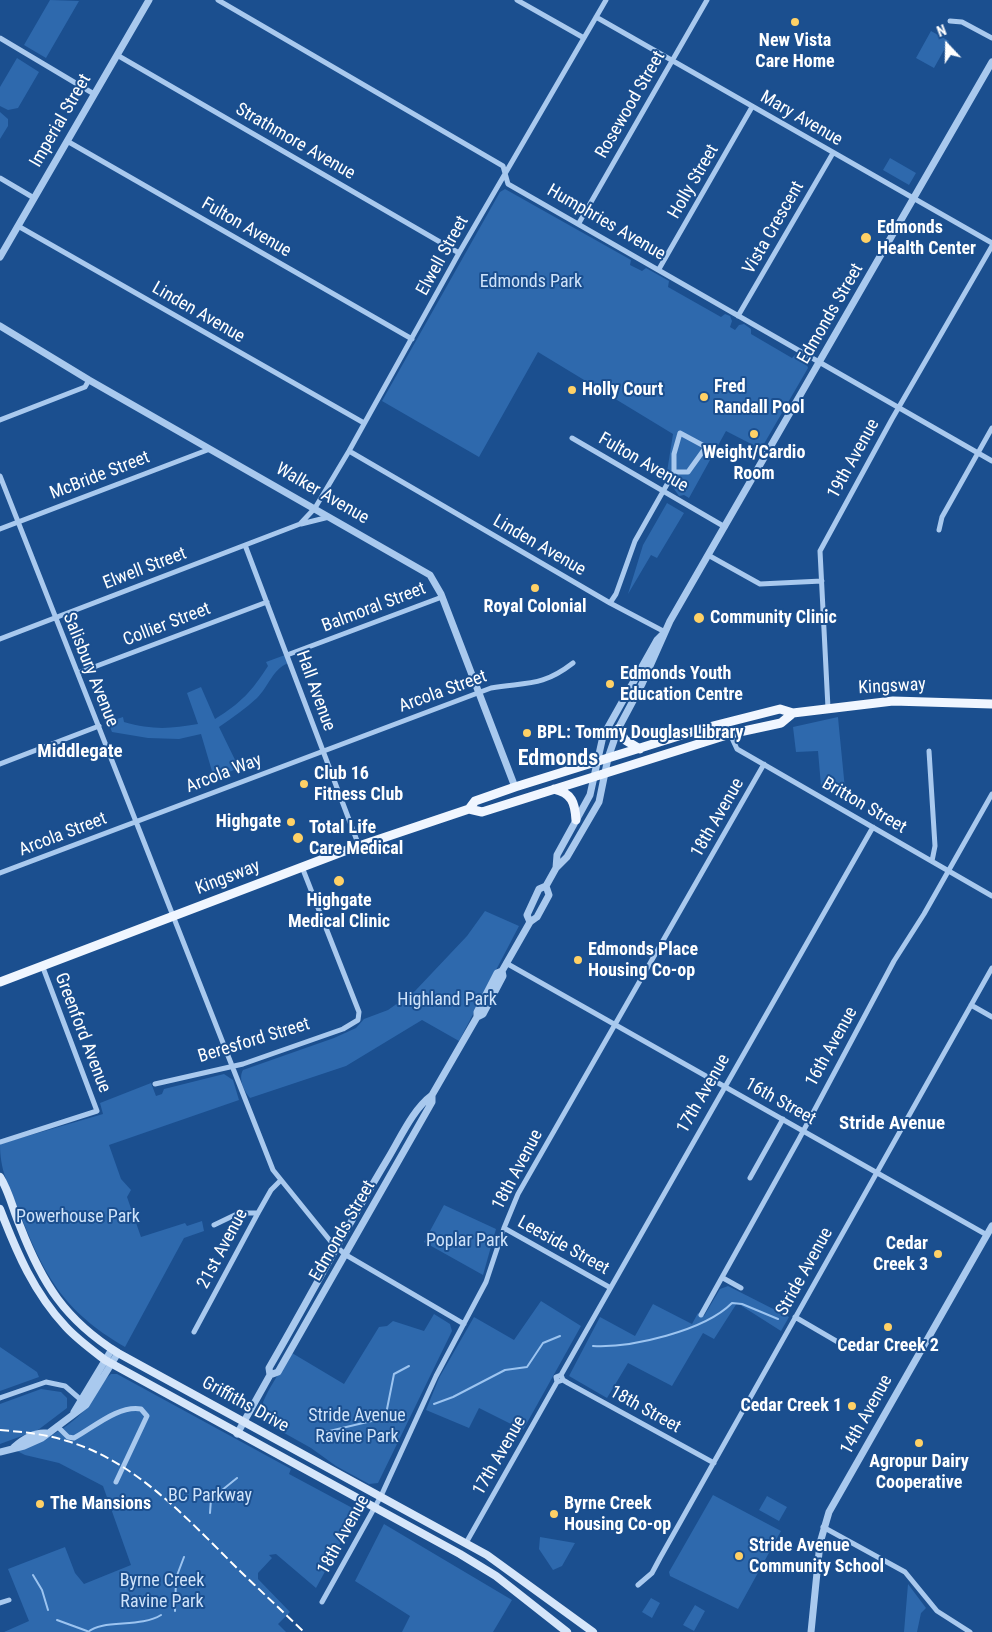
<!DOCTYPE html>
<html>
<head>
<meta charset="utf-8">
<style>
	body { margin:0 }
	#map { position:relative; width:992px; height:1632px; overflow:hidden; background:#1b4f8f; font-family:"Roboto Condensed",sans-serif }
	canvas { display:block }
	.north { position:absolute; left:922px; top:20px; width:50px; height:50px; -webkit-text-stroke:4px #1b4f8f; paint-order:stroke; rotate:339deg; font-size:14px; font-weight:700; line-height:20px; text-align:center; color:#fff }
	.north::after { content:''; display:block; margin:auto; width:18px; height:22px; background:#fff; clip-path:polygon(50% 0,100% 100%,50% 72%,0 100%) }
</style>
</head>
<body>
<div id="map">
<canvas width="992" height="1632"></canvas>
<div class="north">N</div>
</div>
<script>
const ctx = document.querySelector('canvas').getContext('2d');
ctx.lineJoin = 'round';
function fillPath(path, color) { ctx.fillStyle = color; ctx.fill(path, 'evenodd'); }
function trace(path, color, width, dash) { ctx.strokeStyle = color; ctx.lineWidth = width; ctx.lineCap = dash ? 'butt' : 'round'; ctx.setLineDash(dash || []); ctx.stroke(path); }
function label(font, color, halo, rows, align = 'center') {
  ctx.font = font + ' "Roboto Condensed",sans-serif'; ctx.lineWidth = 4; ctx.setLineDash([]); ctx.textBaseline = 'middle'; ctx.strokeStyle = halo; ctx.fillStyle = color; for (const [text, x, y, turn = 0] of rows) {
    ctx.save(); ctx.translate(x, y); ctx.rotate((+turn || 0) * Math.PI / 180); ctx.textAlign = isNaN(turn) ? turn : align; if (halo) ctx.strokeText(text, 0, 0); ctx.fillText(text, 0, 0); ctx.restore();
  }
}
fillPath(new Path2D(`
	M50 0 79 1 46 58 24 45Z
	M931 31 949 41 934 68 916 58Z
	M17 58 39 72 18 108 8 110 0 106V87Z
	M0 112 8 119V126L0 139Z
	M890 158 916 173 909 185 883 170Z
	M505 189 631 260 630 265 642 271 646 268 669 281 668 287 721 317 725 314 730 316 732 321 730 327 735 330 739 325 744 324 751 329V334L792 358 796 354 805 360 808 368 761 449 726 431 689 498 684 495 679 496 672 486 677 477 667 472 673 434 538 352 479 457 382 401 500 192Z
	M667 503 684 513 657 558 651 555 628 594 643 545Z
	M285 655 288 663C272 670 269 686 257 698 245 709 232 718 219 727L239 768 214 778 201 734 179 739 148 738 112 732 108 722 123 717 124 722C152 730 170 729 198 724L187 693 201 687 215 719C241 703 252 691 268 666L266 662Z
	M838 717 839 728 846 799 821 786 818 751 796 752 793 727Z
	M485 911 519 926 459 1041 422 1020 346 1066 250 1098C244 1091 238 1078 243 1070L334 1038 356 1028 364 1019 388 1010 415 991 467 936Z
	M224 1074 233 1080 239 1100 109 1145 121 1179 131 1190 127 1197 141 1237 185 1223 187 1226 202 1221 204 1231 184 1238 125 1347C62 1310 44 1275 18 1209 8 1185 0 1170 0 1144L103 1114 100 1103 151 1083 156 1096 162 1094 164 1089Z
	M444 1205 496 1229 483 1275 424 1242Z
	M728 1286 789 1317 781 1331 737 1303 714 1339 703 1333 672 1386 628 1363 607 1398 569 1376 600 1317 635 1336 653 1304 692 1324 698 1313 704 1316 720 1289Z
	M541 1301 581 1326 523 1430 479 1408 469 1428 426 1410 439 1378 474 1317 514 1340Z
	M434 1314 450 1324 452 1331 378 1483 369 1484 336 1466 311 1448 261 1420C255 1405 283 1368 292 1353L344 1384 379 1327 387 1326 393 1321 424 1331Z
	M0 1347 37 1372 39 1377 0 1391Z
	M111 1374H117L291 1469 289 1474 358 1511 316 1588 276 1554 269 1555 272 1558 258 1573V1579L290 1612 278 1624 286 1632H4L29 1621 8 1569 65 1547 75 1573 84 1584 131 1565 103 1486 59 1463 25 1455 17 1451C44 1440 69 1429 89 1405 96 1396 102 1381 111 1374Z
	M41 1389 61 1392 67 1398V1408L38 1430 0 1444V1404Z
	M713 1495 781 1531 738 1609 670 1576 669 1572Z
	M767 1496 787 1507 779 1521 759 1510Z
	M384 1524 512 1600 493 1632H402L410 1616 355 1581Z
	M540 1537 575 1543 562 1566 553 1570 539 1549Z
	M908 1584 926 1608 921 1613 917 1632H904Z
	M651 1598 660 1603 652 1618 642 1612Z
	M695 1605 705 1611 694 1631 683 1625Z`), '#2e69ad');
trace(new Path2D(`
	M593 1346C631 1348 704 1331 732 1303L742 1304 778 1319
	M434 1404 453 1397 505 1370 527 1367 543 1343 560 1336
	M321 1433 380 1419 387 1409 394 1374 409 1366
	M210 1513 211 1499 237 1478
	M33 1575 42 1590 48 1610
	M175 1611 176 1578 184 1557
	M57 1620 87 1631
	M88 1632C102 1619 141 1628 161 1615`), '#9cc4f0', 2);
trace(new Path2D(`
	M218 0 503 166 508 184 992 461
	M517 0 584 38
	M596 17 992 243
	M950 21 962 22 992 38
	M0 38 94 94
	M117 55 459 253
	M67 141 412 339
	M0 178 34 198
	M579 223 707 0
	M18 226 364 423
	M659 269 752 107
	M738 316 833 153
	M0 420 85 387 89 380
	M572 438 725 527
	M349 451 610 603 665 632
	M0 476 273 1170 332 1243 346 1255 464 1324
	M301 524 329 517
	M0 529 210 449
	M939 530 942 517 992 428
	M245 545 359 846
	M708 555 760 584 822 581
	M610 603 616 594 635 541 674 472V454L680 433 706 447 688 472H674
	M0 639 300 524 315 508 349 451 459 253 606 0
	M287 655 442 597
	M78 673 267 602
	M828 708 820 551 892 419 992 246
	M730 734 737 749 992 896
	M929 751 935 846 932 861
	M0 764 99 726
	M0 873 491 688C527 682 542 687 573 663
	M506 963 987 1235
	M971 1005 992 1017
	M155 1084 243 1064 343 1029 358 1020 359 1012 302 867
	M0 1142 97 1111 42 965
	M750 1178 783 1119
	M214 1225 239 1213H258
	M504 1228 609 1287
	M723 1278 741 1288
	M701 1315 799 1139 894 961 924 914 992 794
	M795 1317 843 1345
	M194 1332 258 1213 271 1190 280 1181
	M561 1375 873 827
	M563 1380 557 1382 556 1377 561 1375 563 1380 568 1383 714 1463
	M0 1398 46 1382 65 1386 80 1399
	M57 1426 68 1437 74 1438C93 1428 118 1405 141 1409L147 1416 116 1482
	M823 1527 905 1572 937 1611 970 1632
	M466 1543 557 1382
	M638 1585 652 1573 660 1558 992 968
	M322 1602 381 1496 436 1376 486 1282 504 1228 518 1194 764 764
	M0 1603 9 1600`), '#a9c9ee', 5);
trace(new Path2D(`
	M0 257 149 0
	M0 326 89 380 430 575 441 594 515 787
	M556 868 557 855 590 795 603 736 657 640 665 632
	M530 922 527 915 539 889 546 886 556 868 567 857 599 802 608 758 618 729 642 684 670 621 992 62
	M477 1017 483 1014 503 976 502 971
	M270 1375 278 1372 432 1102V1095
	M74 1412 112 1349
	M237 1434 270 1375 269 1368C309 1299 346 1228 387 1160 400 1139 412 1110 432 1095L477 1017V1012L497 973 502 971 530 922 537 917 549 895 546 886
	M14 1447C23 1439 34 1432 46 1433
	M0 1452 24 1446 42 1438 86 1405 118 1353
	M811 1632 820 1543 829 1512 992 1226`), '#a9c9ee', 7);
trace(new Path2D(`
	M0 1177C9 1191 13 1210 20 1226 42 1283 65 1320 118 1353L487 1555 593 1632
	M0 1209C17 1253 34 1293 66 1327 77 1339 92 1350 105 1360L460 1554 496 1576 567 1632`), '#d6e6fa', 8);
trace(new Path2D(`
	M618 729 625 740 640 749
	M554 789C572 793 575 803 576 820
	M469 809 482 812 730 734 781 723 793 713
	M0 982 347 850 469 809 475 801 515 787 701 729 780 709 793 713 893 701 992 704`), '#f0f6ff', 9);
trace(new Path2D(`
	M0 1430C23 1432 45 1434 67 1441 138 1462 190 1522 241 1572 262 1592 283 1612 304 1632`), '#fff', 2, [9, 4]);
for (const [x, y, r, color] of [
	[795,22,5,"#ffd166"],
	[866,238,6,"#ffd166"],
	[572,390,5,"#ffd166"],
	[704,397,5,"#ffd166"],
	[754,434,5,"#ffd166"],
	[535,588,5,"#ffd166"],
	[699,618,6,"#ffd166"],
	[610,684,5,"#ffd166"],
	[527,733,5,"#ffd166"],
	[304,784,5,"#ffd166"],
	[291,822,5,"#ffd166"],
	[298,838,6,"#ffd166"],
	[339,881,6,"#ffd166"],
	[578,960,5,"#ffd166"],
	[938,1254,5,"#ffd166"],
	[888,1327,5,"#ffd166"],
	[852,1406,5,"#ffd166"],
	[919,1443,5,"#ffd166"],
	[40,1504,5,"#ffd166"],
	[554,1514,5,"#ffd166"],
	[739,1556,5,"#ffd166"]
]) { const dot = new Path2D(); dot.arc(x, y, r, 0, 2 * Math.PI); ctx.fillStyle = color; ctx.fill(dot); trace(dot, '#1b4f8f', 2); }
label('bold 18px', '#fff', '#1b4f8f', [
	["New Vista",795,41,"center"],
	["Care Home",795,62,"center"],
	["Edmonds",877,228],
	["Health Center",877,249],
	["Fred",714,387],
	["Randall Pool",714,408],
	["Holly Court",582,390],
	["Weight/Cardio",754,453,"center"],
	["Room",754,474,"center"],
	["Royal Colonial",535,607,"center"],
	["Community Clinic",710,618],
	["Edmonds Youth",620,674],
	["Education Centre",620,695],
	["BPL: Tommy Douglas Library",537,733],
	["Club 16",314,774],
	["Fitness Club",314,795],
	["Highgate",281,822,"right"],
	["Total Life",309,828],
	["Care Medical",309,849],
	["Highgate",339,901,"center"],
	["Medical Clinic",339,922,"center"],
	["Edmonds Place",588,950],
	["Housing Co-op",588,971],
	["Cedar",928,1244,"right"],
	["Creek 3",928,1265,"right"],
	["Cedar Creek 2",888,1346,"center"],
	["Cedar Creek 1",842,1406,"right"],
	["Agropur Dairy",919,1462,"center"],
	["Cooperative",919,1483,"center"],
	["The Mansions",50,1504],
	["Byrne Creek",564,1504],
	["Housing Co-op",564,1525],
	["Stride Avenue",749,1546],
	["Community School",749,1567]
], 'left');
label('18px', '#fff', '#1b4f8f', [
	["Rosewood Street",631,105,-60],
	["Mary Avenue",801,119,30],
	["Imperial Street",61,121,-60],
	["Strathmore Avenue",295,142,30],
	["Holly Street",694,182,-60],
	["Humphries Avenue",606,223,30],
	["Fulton Avenue",246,228,30],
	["Vista Crescent",774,228,-60],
	["Elwell Street",443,256,-61],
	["Linden Avenue",198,313,30],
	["Edmonds Street",831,314,-60],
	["19th Avenue",854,459,-61],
	["Fulton Avenue",643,463,30],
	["McBride Street",100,476,-21],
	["Walker Avenue",322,494,30],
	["Linden Avenue",539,546,30],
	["Elwell Street",145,569,-21],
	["Balmoral Street",374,608,-21],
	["Collier Street",167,625,-21],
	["Salisbury Avenue",90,670,68],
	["Kingsway",892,687,-3],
	["Hall Avenue",315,691,70],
	["Arcola Street",443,692,-20],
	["Arcola Way",224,774,-21],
	["Britton Street",864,806,30],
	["18th Avenue",718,818,-60],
	["Arcola Street",63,835,-21],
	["Kingsway",228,878,-21],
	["Greenford Avenue",82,1033,69],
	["Beresford Street",254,1041,-17],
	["16th Avenue",832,1047,-61],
	["17th Avenue",704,1094,-60],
	["16th Street",780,1102,29],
	["18th Avenue",518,1170,-62],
	["Edmonds Street",343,1231,-60],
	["Leeside Street",563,1246,29],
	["21st Avenue",223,1249,-62],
	["Stride Avenue",805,1272,-61],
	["Griffiths Drive",245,1405,29],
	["18th Street",645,1410,29],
	["14th Avenue",867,1415,-61],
	["17th Avenue",500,1456,-60],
	["18th Avenue",344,1535,-61]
]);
label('18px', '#cfe3fa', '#1b4f8f', [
	["Edmonds Park",531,282],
	["Highland Park",447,1000],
	["Powerhouse Park",78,1217],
	["Poplar Park",467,1241],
	["Stride Avenue",357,1416],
	["Ravine Park",357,1437],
	["BC Parkway",210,1496],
	["Byrne Creek",162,1581],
	["Ravine Park",162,1602]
]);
label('bold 19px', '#fff', '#1b4f8f', [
	["Middlegate",80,752],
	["Stride Avenue",892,1124]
]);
label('bold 22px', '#fff', '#1b4f8f', [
	["Edmonds",558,759]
]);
</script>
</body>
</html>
